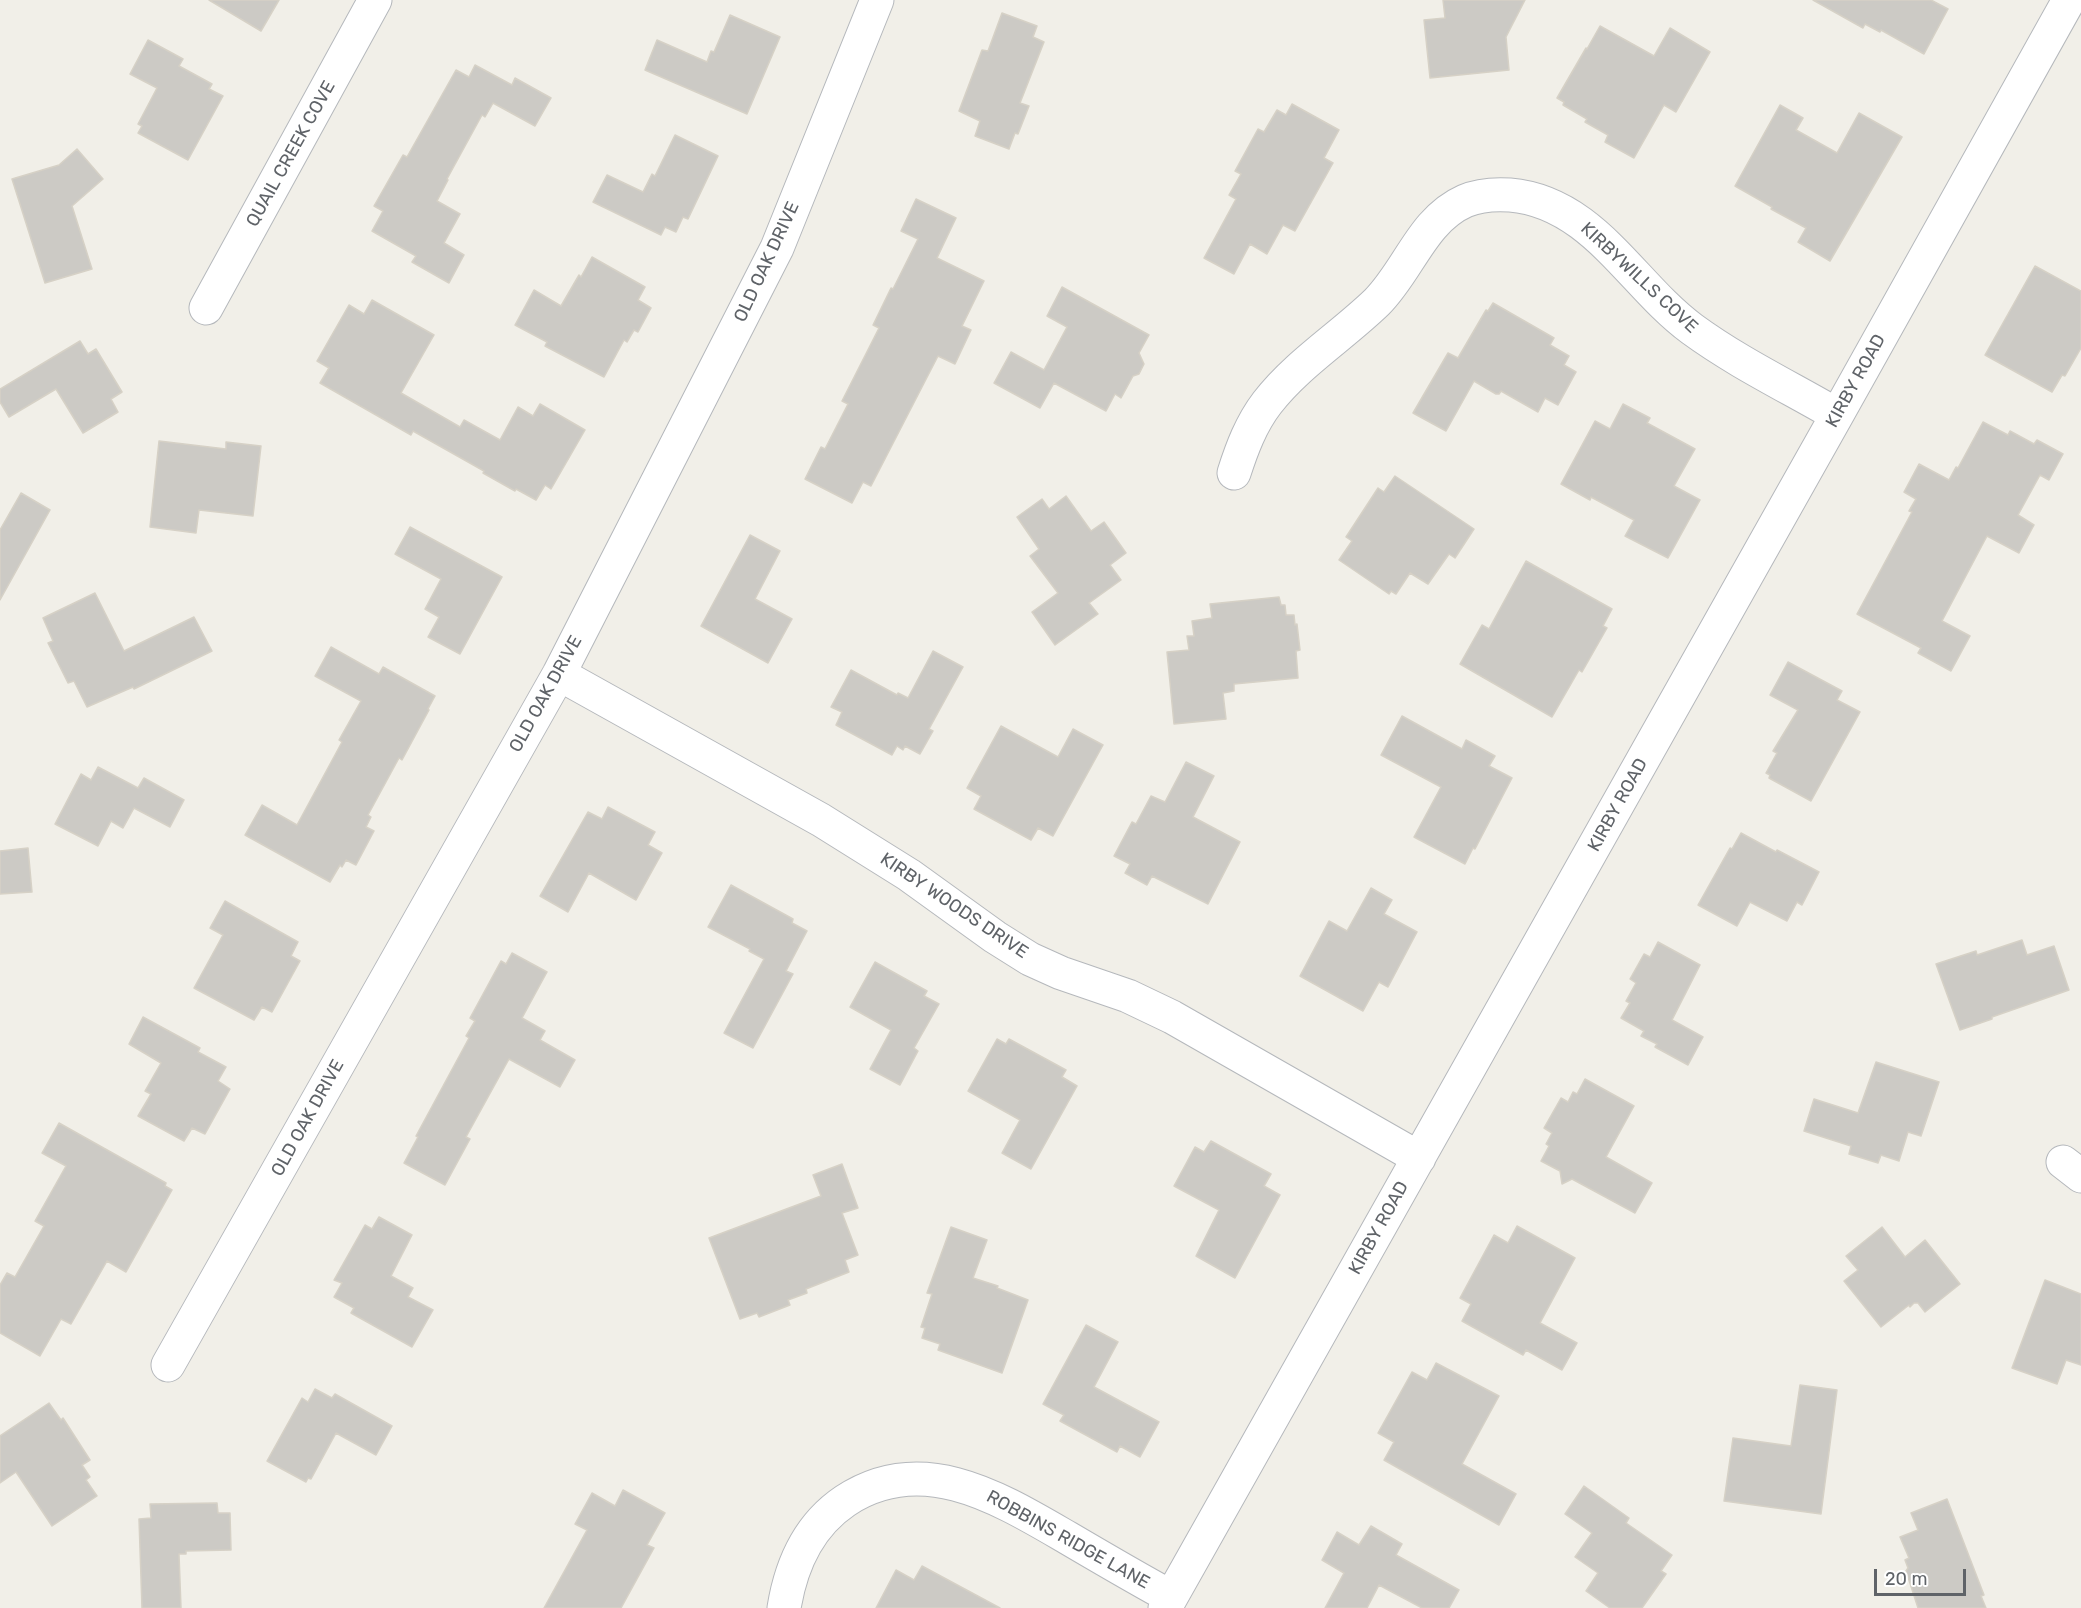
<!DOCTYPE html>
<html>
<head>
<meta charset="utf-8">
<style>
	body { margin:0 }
	#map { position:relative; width:2081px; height:1608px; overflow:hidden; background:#f1efe8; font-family:Rubik,sans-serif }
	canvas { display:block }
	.scale { position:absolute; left:1874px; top:1569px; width:92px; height:27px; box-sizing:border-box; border:3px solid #5f6368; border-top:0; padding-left:8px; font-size:18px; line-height:21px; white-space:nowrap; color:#5f6368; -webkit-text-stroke:4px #fff; paint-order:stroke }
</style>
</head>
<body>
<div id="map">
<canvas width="2081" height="1608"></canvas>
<div class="scale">20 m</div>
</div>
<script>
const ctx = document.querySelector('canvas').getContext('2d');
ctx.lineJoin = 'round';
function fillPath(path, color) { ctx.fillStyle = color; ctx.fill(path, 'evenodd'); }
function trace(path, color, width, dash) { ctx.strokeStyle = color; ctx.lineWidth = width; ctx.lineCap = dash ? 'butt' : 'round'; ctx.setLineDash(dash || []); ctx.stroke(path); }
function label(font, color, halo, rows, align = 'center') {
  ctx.font = font + ' Rubik,sans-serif'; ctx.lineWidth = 5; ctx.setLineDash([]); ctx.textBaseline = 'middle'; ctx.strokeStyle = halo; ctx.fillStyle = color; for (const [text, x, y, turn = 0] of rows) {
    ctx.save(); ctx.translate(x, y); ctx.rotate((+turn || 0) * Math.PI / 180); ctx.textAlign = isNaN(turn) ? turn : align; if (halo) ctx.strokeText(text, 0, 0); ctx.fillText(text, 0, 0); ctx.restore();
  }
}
const building = new Path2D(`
	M209 0H279L261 31Z
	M1443 0H1525L1506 37 1509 70 1430 78 1424 20 1445 18Z
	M1813 0H1931L1948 9 1924 54 1881 30 1880 32 1865 24 1863 28Z
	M1002 13 1037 26 1033 37 1044 42 1020 103 1029 106 1018 134 1015 133 1009 149 975 136 980 121 959 111 982 50 988 51Z
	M730 15 780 37 747 114 645 70 657 40 707 62 711 51 714 52Z
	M1600 26 1654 56 1670 28 1710 52 1676 112 1664 105 1634 158 1605 142 1608 135 1585 122 1587 119 1563 105 1564 102 1557 98 1586 48 1587 49Z
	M148 40 183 59 179 66 212 84 209 89 223 96 188 160 138 133 142 126 138 124 157 88 130 74Z
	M475 65 512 85 515 78 551 98 535 126 493 103 485 117 482 115 447 179 448 180 437 201 460 214 444 243 464 255 449 283 412 262 416 256 372 231 383 211 374 206 403 155 407 157 456 70 469 77Z
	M1292 104 1339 130 1324 158 1333 163 1295 231 1283 225 1267 254 1250 244 1234 274 1204 258 1236 199 1229 195 1241 174 1235 171 1258 129 1264 132 1277 110 1286 115Z
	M1780 105 1803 118 1796 130 1837 153 1859 113 1902 137 1830 261 1798 242 1806 228 1771 209 1772 207 1735 186Z
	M675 135 718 156 688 219 683 217 676 232 665 227 661 235 593 202 607 175 643 192 652 174 655 176Z
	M77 149 103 179 72 206 92 269 45 283 12 179 59 165Z
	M916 199 956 218 937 258 984 281 962 326 971 330 955 364 938 356 871 486 863 482 852 503 805 479 821 447 825 449 848 404 842 401 879 328 873 325 891 288 893 289 918 239 901 231Z
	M592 257 645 287 638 300 651 308 638 332 634 330 627 342 624 340 604 377 545 346 547 342 515 325 534 290 561 306 579 275 581 277Z
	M2035 266 2081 291V348L2065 376 2062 375 2052 392 1985 355Z
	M1062 287 1149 335 1139 353 1144 364 1139 374 1133 376 1121 398 1115 394 1106 411 1054 383 1040 408 994 383 1011 352 1044 370 1067 327 1047 316Z
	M372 300 434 335 401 393 460 427 464 420 500 440 518 407 533 416 540 404 585 430 551 489 545 485 536 500 516 489 515 491 483 473 484 471 413 431 411 435 320 383 329 368 317 361 349 305 364 314Z
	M1493 303 1554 338 1550 345 1569 356 1564 365 1576 372 1558 405 1545 398 1538 412 1501 391 1499 394H1496L1474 381 1446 431 1413 413 1448 353 1458 358 1486 310 1488 311Z
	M80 341 88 354 96 349 122 392 111 399 118 412 83 433 56 389 9 417 0 402V389Z
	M1623 404 1650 418 1647 423 1695 449 1674 486 1700 500 1668 558 1625 536 1634 520 1591 497 1590 500 1561 484 1595 421 1610 429Z
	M1983 422 2008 435 2010 431 2034 444 2037 440 2063 454 2049 480 2040 475 2018 515 2034 525 2019 553 1987 536 1942 621 1970 636 1951 671 1918 653 1921 648 1857 614 1912 512 1909 511 1916 499 1904 492 1919 464 1949 480 1956 467 1958 468Z
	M159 441 226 449V442L261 446 253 516 199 510 196 533 150 527Z
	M1395 476 1474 529 1455 558 1449 554 1428 584 1410 573 1396 594 1391 591 1389 594 1339 560 1352 541 1346 537 1378 488 1384 492Z
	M21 493 50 510 0 600V530Z
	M1066 496 1091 531 1104 522 1126 553 1110 565 1121 580 1089 603 1098 614 1055 645 1032 612 1058 593 1030 556 1039 549 1017 517 1042 499 1049 509Z
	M410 527 502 577 460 654 428 637 439 617 425 609 441 579 395 554Z
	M750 535 780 551 755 599 792 619 768 663 701 626Z
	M1526 561 1612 609 1603 626 1607 628 1582 672 1579 670 1552 717 1460 664 1482 625 1489 629Z
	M95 593 124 651 194 617 212 651 134 689 133 687 87 707 74 681 68 683 48 643 53 641 43 618Z
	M1279 597 1281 605H1285L1286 615H1294L1295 625 1297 624 1300 650 1296 651 1298 678 1234 684V691L1223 693 1226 719 1174 724 1167 652 1189 650 1187 636H1194L1192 621 1212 618 1210 604Z
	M331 647 379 674 383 667 435 696 428 709 429 710 402 760 399 758 368 815 371 817 366 827 374 831 356 865 346 860 342 867 340 865 330 882 245 835 262 805 297 825 342 742 339 740 361 701 315 676Z
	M933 651 963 667 929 729 933 731 920 754 905 746 903 750 897 746 892 755 836 725 842 712 831 707 851 670 897 695 898 693 908 698Z
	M1788 662 1842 691 1837 700 1860 712 1811 801 1769 778 1770 775 1766 773 1777 753 1773 751 1798 710 1770 695Z
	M1402 716 1462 749 1466 740 1495 756 1489 766 1512 778 1475 849 1473 848 1465 864 1414 837 1441 787 1381 755Z
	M1001 726 1058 757 1073 729 1103 745 1053 836 1038 828 1031 840 974 809 981 796 967 788Z
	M1186 762 1214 776 1193 817 1240 842 1208 904 1152 876 1147 885 1125 873 1130 864 1114 856 1132 822 1136 824 1151 796 1165 802Z
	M98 767 138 788 144 778 184 800 170 827 134 808 123 828 111 821 98 846 55 824 81 774 91 780Z
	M608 807 655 832 648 845 662 853 636 900 589 873 568 912 540 896 588 812 602 819Z
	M1741 833 1776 852 1777 850 1819 872 1802 905 1797 902 1787 921 1750 902 1737 926 1698 905 1730 848 1732 849Z
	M28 848 32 892 0 894V851Z
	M731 885 793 919 792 923 807 931 786 971 793 974 753 1048 724 1033 764 959 749 951 750 949 708 927Z
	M1371 888 1392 900 1384 914 1417 932 1388 987 1379 982 1363 1011 1300 976 1329 921 1347 931Z
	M225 901 298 942 291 956 300 961 272 1012 262 1007 254 1020 194 988 223 935 210 928Z
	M2022 940 2027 955 2054 946 2069 990 1992 1017V1019L1960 1030 1936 964 1976 951 1977 955Z
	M1658 942 1700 965 1672 1020 1703 1037 1688 1065 1655 1047 1657 1044 1641 1036 1644 1031 1621 1018 1630 1003 1626 1001 1636 983 1630 979 1644 954 1650 957Z
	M512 953 547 972 522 1018 545 1031 540 1040 575 1060 560 1087 509 1059 466 1137 470 1139 445 1185 404 1163 418 1137 416 1136 469 1038 466 1036 475 1021 470 1018 501 961 506 964Z
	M875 962 927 991 924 996 939 1004 914 1048 918 1051 900 1085 870 1069 891 1030 850 1007Z
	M143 1017 200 1048 198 1052 226 1067 218 1081 230 1089 205 1134 192 1128 184 1141 138 1116 151 1094 145 1091 161 1063 129 1044Z
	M997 1039 1006 1044 1009 1039 1066 1070 1062 1077 1077 1086 1031 1169 1002 1153 1020 1120 968 1091Z
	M1876 1062 1939 1082 1921 1136 1908 1132 1899 1161 1881 1155 1878 1163 1849 1154 1851 1146 1804 1131 1814 1099 1858 1113Z
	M1585 1079 1634 1106 1606 1157 1652 1183 1635 1213 1572 1179 1562 1184 1560 1171 1541 1161 1549 1146 1546 1144 1552 1133 1544 1128 1561 1098 1568 1102 1573 1092 1577 1094Z
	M59 1123 166 1183 165 1186 172 1190 126 1272 107 1261 71 1324 61 1319 40 1356 0 1333V1285L7 1273 15 1277 44 1226 35 1221 66 1166 42 1153Z
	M1211 1141 1271 1174 1264 1186 1280 1195 1235 1278 1196 1256 1219 1210 1174 1186 1195 1147 1204 1152Z
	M842 1164 858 1208 842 1213 858 1255 845 1260 849 1272 806 1289 807 1293 788 1300 790 1305 759 1317 757 1313 740 1319 709 1238 821 1196 813 1175Z
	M379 1217 412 1235 391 1276 413 1288 408 1297 433 1310 412 1347 351 1313 354 1308 334 1297 342 1283 334 1280 365 1225 372 1229Z
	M1517 1226 1575 1258 1540 1323 1577 1343 1562 1370 1526 1350 1523 1355 1462 1321 1471 1304 1460 1298 1494 1235 1508 1243Z
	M951 1227 987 1240 973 1278 998 1286 997 1288 1028 1300 1002 1373 938 1350 940 1344 922 1338 925 1328 921 1327 932 1294 927 1293Z
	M1882 1227 1905 1257 1925 1240 1960 1284 1925 1312 1918 1303H1914L1910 1307 1909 1305 1881 1327 1844 1281 1858 1270 1846 1256Z
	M2045 1280 2081 1294V1365L2066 1360 2057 1384 2012 1368Z
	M1086 1325 1118 1342 1094 1387 1159 1422 1140 1457 1120 1446 1117 1452 1060 1421 1064 1415 1043 1404Z
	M1436 1363 1499 1396 1462 1464 1516 1494 1499 1525 1384 1460 1394 1442 1378 1433 1412 1372 1427 1380Z
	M1800 1385 1837 1390 1821 1514 1724 1501 1733 1438 1791 1446Z
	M315 1389 332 1398 335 1394 392 1426 376 1455 336 1433 311 1479 308 1478 306 1482 267 1461 302 1398 308 1402Z
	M49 1403 61 1420 63 1418 90 1460 82 1465 90 1477 86 1480 97 1496 52 1526 16 1472 0 1483V1436Z
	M1584 1486 1629 1518 1626 1523 1672 1555 1661 1571 1666 1574 1642 1608H1610L1586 1591 1598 1573 1575 1557 1592 1533 1565 1514Z
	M623 1490 665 1513 647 1545 654 1548 621 1608H544L587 1530 575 1524 592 1493 615 1506Z
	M1947 1499 1984 1595 1981 1596 1986 1608H1918L1906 1571 1908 1568 1905 1560 1909 1558 1900 1537 1918 1530 1911 1513Z
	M217 1503 218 1513H230L231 1550 186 1551V1554H179L181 1608H142L139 1519 151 1518 150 1504Z
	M1371 1526 1402 1544 1396 1555 1459 1590 1449 1608H1422L1379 1585 1367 1608H1325L1344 1573 1322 1560 1337 1532 1359 1545Z
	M922 1566 1000 1608H876L896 1570 914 1580Z`);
fillPath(building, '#cccac5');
trace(building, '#d6d1c6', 1.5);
const minor = new Path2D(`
	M206 308 375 0
	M1234 473C1242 448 1251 424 1267 403 1297 364 1342 336 1377 302 1409 270 1422 220 1465 201 1479 195 1495 194 1510 195 1593 202 1632 285 1692 329 1737 362 1789 387 1837 415
	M559 674 821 820 909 875 995 937 1030 959 1061 973 1128 996 1172 1017 1419 1158
	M2063 1162 2081 1176
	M168 1365 559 674 777 248 877 0
	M784 1608C791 1565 808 1526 845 1501 922 1450 999 1498 1068 1538 1102 1558 1136 1578 1171 1597
	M1165 1608 1837 415 2069 0`);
trace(minor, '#b5b8bc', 35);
trace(minor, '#fff', 33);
label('18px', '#5f6368', '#fff', [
	["QUAIL CREEK COVE",291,154,-61],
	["OLD OAK DRIVE",767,262,-65],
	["KIRBYWILLS COVE",1639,278,43],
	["KIRBY ROAD",1856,381,-61],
	["OLD OAK DRIVE",546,694,-61],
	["KIRBY ROAD",1618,805,-61],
	["KIRBY WOODS DRIVE",954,906,34],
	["OLD OAK DRIVE",308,1118,-61],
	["KIRBY ROAD",1379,1228,-61],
	["ROBBINS RIDGE LANE",1068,1540,29]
]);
</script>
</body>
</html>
